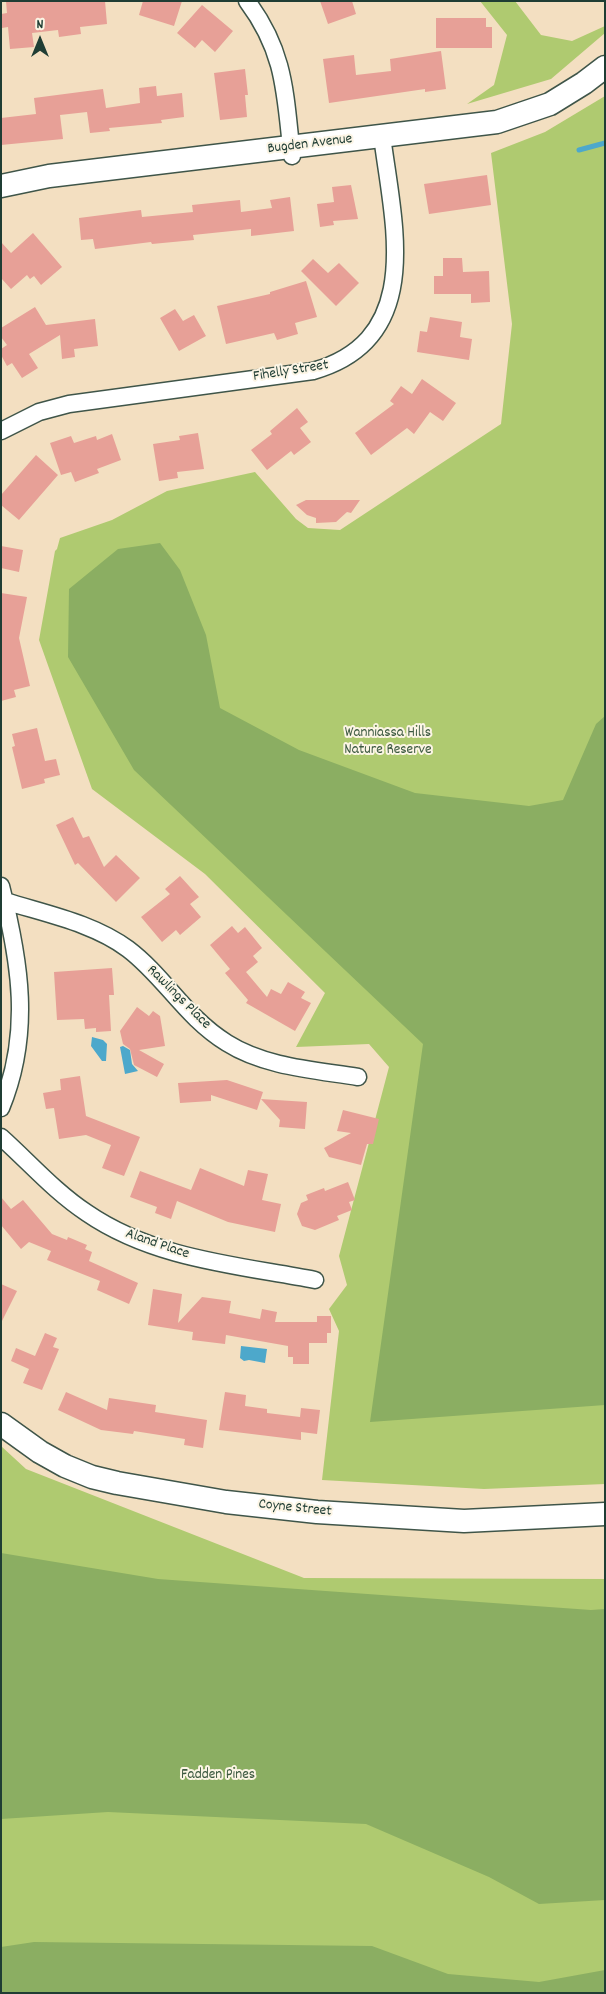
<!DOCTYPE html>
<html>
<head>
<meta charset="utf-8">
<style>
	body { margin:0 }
	#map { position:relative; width:606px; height:1994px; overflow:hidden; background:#f3dfc1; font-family:Dekko,sans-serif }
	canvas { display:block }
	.frame { position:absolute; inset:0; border:2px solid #1f3d34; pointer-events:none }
	.north { position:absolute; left:15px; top:15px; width:50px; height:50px; -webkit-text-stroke:4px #fcf5e5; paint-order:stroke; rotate:0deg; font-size:14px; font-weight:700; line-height:20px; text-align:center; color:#1f3d34 }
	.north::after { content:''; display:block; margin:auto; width:18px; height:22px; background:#1f3d34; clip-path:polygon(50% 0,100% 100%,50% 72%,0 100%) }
</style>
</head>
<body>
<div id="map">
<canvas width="606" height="1994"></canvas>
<div class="frame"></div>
<div class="north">N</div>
</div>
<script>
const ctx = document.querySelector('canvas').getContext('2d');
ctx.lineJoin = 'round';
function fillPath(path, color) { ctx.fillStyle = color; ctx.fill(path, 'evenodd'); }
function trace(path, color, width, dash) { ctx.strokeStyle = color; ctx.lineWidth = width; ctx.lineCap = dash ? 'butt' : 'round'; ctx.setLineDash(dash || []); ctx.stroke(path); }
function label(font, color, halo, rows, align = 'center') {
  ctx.font = font + ' Dekko,sans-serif'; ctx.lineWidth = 4; ctx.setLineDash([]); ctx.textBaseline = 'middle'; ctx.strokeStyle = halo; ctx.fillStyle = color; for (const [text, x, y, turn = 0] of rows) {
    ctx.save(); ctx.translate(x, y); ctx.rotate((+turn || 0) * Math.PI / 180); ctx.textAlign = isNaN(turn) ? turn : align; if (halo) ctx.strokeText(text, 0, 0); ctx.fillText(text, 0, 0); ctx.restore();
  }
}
fillPath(new Path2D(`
	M480 1H515L541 35 572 41 605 26V33L551 79 467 104 494 85 507 35Z
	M605 96V1484L484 1489 322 1480 339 1331 329 1309 347 1285 339 1256 389 1067 369 1044 296 1047 325 993 205 874 92 789 39 640 55 551 57 549 60 538 112 520 167 491 255 472 296 519 308 528 340 530 501 424 512 324 491 153 545 132Z
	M1 1446 26 1469 304 1578 605 1579V1993H1Z`), '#afca70');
fillPath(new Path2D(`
	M160 543 180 570 206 635 220 708 299 750 415 793 529 806 563 800 596 724 605 716V1405L370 1422 423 1044 134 770 68 657 69 589 118 549Z
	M1 1553 158 1579 591 1610 605 1609V1900L539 1904 489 1877 366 1824 108 1812 1 1819Z
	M34 1942 372 1946 448 1974 539 1982 605 1970V1993H1V1947Z`), '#8bae62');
fillPath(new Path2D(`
	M92 1037 103 1040 107 1044 106 1061H102L91 1046Z
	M123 1046 130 1050 132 1064 138 1071 125 1074 120 1047Z
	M241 1346 267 1349 265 1363 249 1360 244 1361 240 1358Z`), '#4da8cb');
trace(new Path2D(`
	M579 150 605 143`), '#4da8cb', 5);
fillPath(new Path2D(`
	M6 1H105L107 24 80 27 81 34 59 37 58 30 32 33 34 47 10 49 8 27 2 28 1 19V14L7 13Z
	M143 1H182L174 26 139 15Z
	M320 1H352L356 14 328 24Z
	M202 5 233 31 215 52 202 40 195 48 177 33Z
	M436 18H486V27H492V48H436Z
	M441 51 446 89 425 92V89L329 103 323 59 354 55 356 75 391 71 390 59Z
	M245 69 248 95H245L247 117 220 120 214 73Z
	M156 86 157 96 182 93 184 117 161 120 162 123 109 128 110 131 90 133 87 112 60 115 63 139 1 145V118L36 114 34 98 103 89 106 108 140 103 139 88Z
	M487 175 491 205 429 214 424 184Z
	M351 185 358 219 333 221 334 225 320 227 317 204 334 202 332 187Z
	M290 197 294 231 251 236V229L193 235 194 240 152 244 151 242 95 249 93 239 81 240 79 218 141 210 142 217 193 212 192 205 240 200 241 212 272 208 270 200Z
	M33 233 62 267 41 285 34 276 30 279 27 275 11 289 1 278V242L11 253Z
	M443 258H462L463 272 489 271 490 302 471 303V294H434V276H443Z
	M313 259 328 273 339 263 359 283 336 306 301 271Z
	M306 281 317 317 295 323 298 334 277 340 274 333 226 344 217 306 270 294V292Z
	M35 307 46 325 95 319 98 346 74 349 75 357 62 359 60 335 29 354 38 368 22 378 12 363 7 366 1 355V349L7 345 1 337V328Z
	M175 309 183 321 194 315 206 336 179 351 160 318Z
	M430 317 462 322 460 337 472 339 469 360 417 352 420 331 427 332Z
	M422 379 456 403 443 421 430 412 414 434 407 428 371 455 355 433 394 404 390 401 401 386 412 394Z
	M297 408 308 422 300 428 311 442 294 455 291 451 267 470 251 450 272 434 270 431Z
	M198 433 204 469 177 472 178 478 159 481 153 444 180 440 179 436Z
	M112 434 121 460 97 469 99 473 75 482 71 472 61 475 50 443 71 436 74 443 96 436 97 440Z
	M36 455 58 475 19 520 1 505V495Z
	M306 500H360L351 513 347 512 336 522 316 523V518L307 515 296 505Z
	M1 546 23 550 19 572 1 568Z
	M1 593 27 597 19 638 30 686 14 690 16 697 1 701Z
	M37 728 45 761 56 759 60 775 44 779 45 783 22 789 12 747 15 746 12 734Z
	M73 817 83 838 89 836 104 867 116 855 140 878 116 902 78 863 75 865 56 825Z
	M180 876 199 897 190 904 201 917 180 935 176 930 162 942 141 917 170 894 165 889Z
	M232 926 238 933 245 927 262 948 253 956 258 962 246 972 267 997 271 989 281 994 288 982 305 992 301 998 311 1003 295 1031 246 1003 248 1000 225 973 230 969 210 945Z
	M112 968 114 995H109L111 1031 96 1032V1028L85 1029 84 1019 57 1020 54 972Z
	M137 1007 149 1016 153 1011 160 1016 165 1046 139 1050 164 1064 157 1077 134 1065 130 1049 123 1044 120 1031Z
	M80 1076 86 1116 140 1137 124 1176 102 1168 111 1145 86 1135 59 1139 54 1108 46 1109 43 1093 61 1090 60 1079Z
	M227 1080 263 1092 257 1110 211 1095V1101L180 1103 178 1083Z
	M261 1099 307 1102 305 1129 279 1127 280 1120Z
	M343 1110 379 1119 373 1144H367L361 1165 329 1157 324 1148 351 1133 337 1131Z
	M200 1168 244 1186 248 1170 268 1174 262 1200 281 1204 275 1232 228 1222 177 1201 171 1219 155 1213 157 1207 130 1197 140 1171 191 1190Z
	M348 1182 355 1200 349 1202 352 1210 337 1216 339 1220 315 1230 302 1226 297 1214 301 1203 308 1200 306 1195 324 1188 325 1191Z
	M1 1197 11 1209 23 1200 52 1234 67 1240 68 1237 87 1245 85 1249 92 1252 89 1261 138 1283 129 1304 97 1290 100 1281 47 1260 51 1251 29 1242 21 1249 1 1225Z
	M1 1284 17 1291 1 1323Z
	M153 1289 182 1294 178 1323 202 1297 231 1301 229 1313 260 1319 262 1309 277 1312 275 1322H317V1316H331V1333H327V1343H309V1364H293V1357H288V1346L226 1335 225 1344 192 1340 193 1332 148 1325Z
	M45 1333 57 1338 53 1347 59 1349 42 1390 23 1383 29 1369 11 1361 16 1348 35 1356Z
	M66 1392 107 1410 109 1398 156 1405 155 1412 207 1420 203 1448 184 1445 185 1439 134 1431 133 1434 101 1430 58 1410Z
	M225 1392 246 1395 245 1406 267 1409V1413L300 1417 301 1408 320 1410 317 1434 301 1432V1440L219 1430Z`), '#e7a097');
const street = new Path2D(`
	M247 1C286 53 285 95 292 156
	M1 431 39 412 69 404 313 371C426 339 393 223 382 136
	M1 886C20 961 32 1033 1 1108
	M5 901C46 914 93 923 128 949 165 977 185 1017 227 1043 265 1067 315 1070 358 1077
	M1 1137C29 1162 55 1192 87 1213 154 1259 237 1265 315 1280`);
const secondary = new Path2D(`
	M1 186 49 176 497 122 550 104 584 83 605 67
	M1 1424 40 1452 65 1466 92 1477 117 1483 226 1502 317 1512 464 1521 605 1514`);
trace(street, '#3f5549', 19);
trace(secondary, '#3f5549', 25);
trace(street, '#fff', 16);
trace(secondary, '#fff', 22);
label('15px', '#1f3d34', '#fcf5e5', [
	["Bugden Avenue",310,145,-7],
	["Fihelly Street",291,372,-9],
	["Rawlings Place",178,998,45],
	["Aland Place",157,1245,19],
	["Coyne Street",295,1509,6]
]);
label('15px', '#3c5940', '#fcf5e5', [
	["Wanniassa Hills",388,734],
	["Nature Reserve",388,751],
	["Fadden Pines",218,1776]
]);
</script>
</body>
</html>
